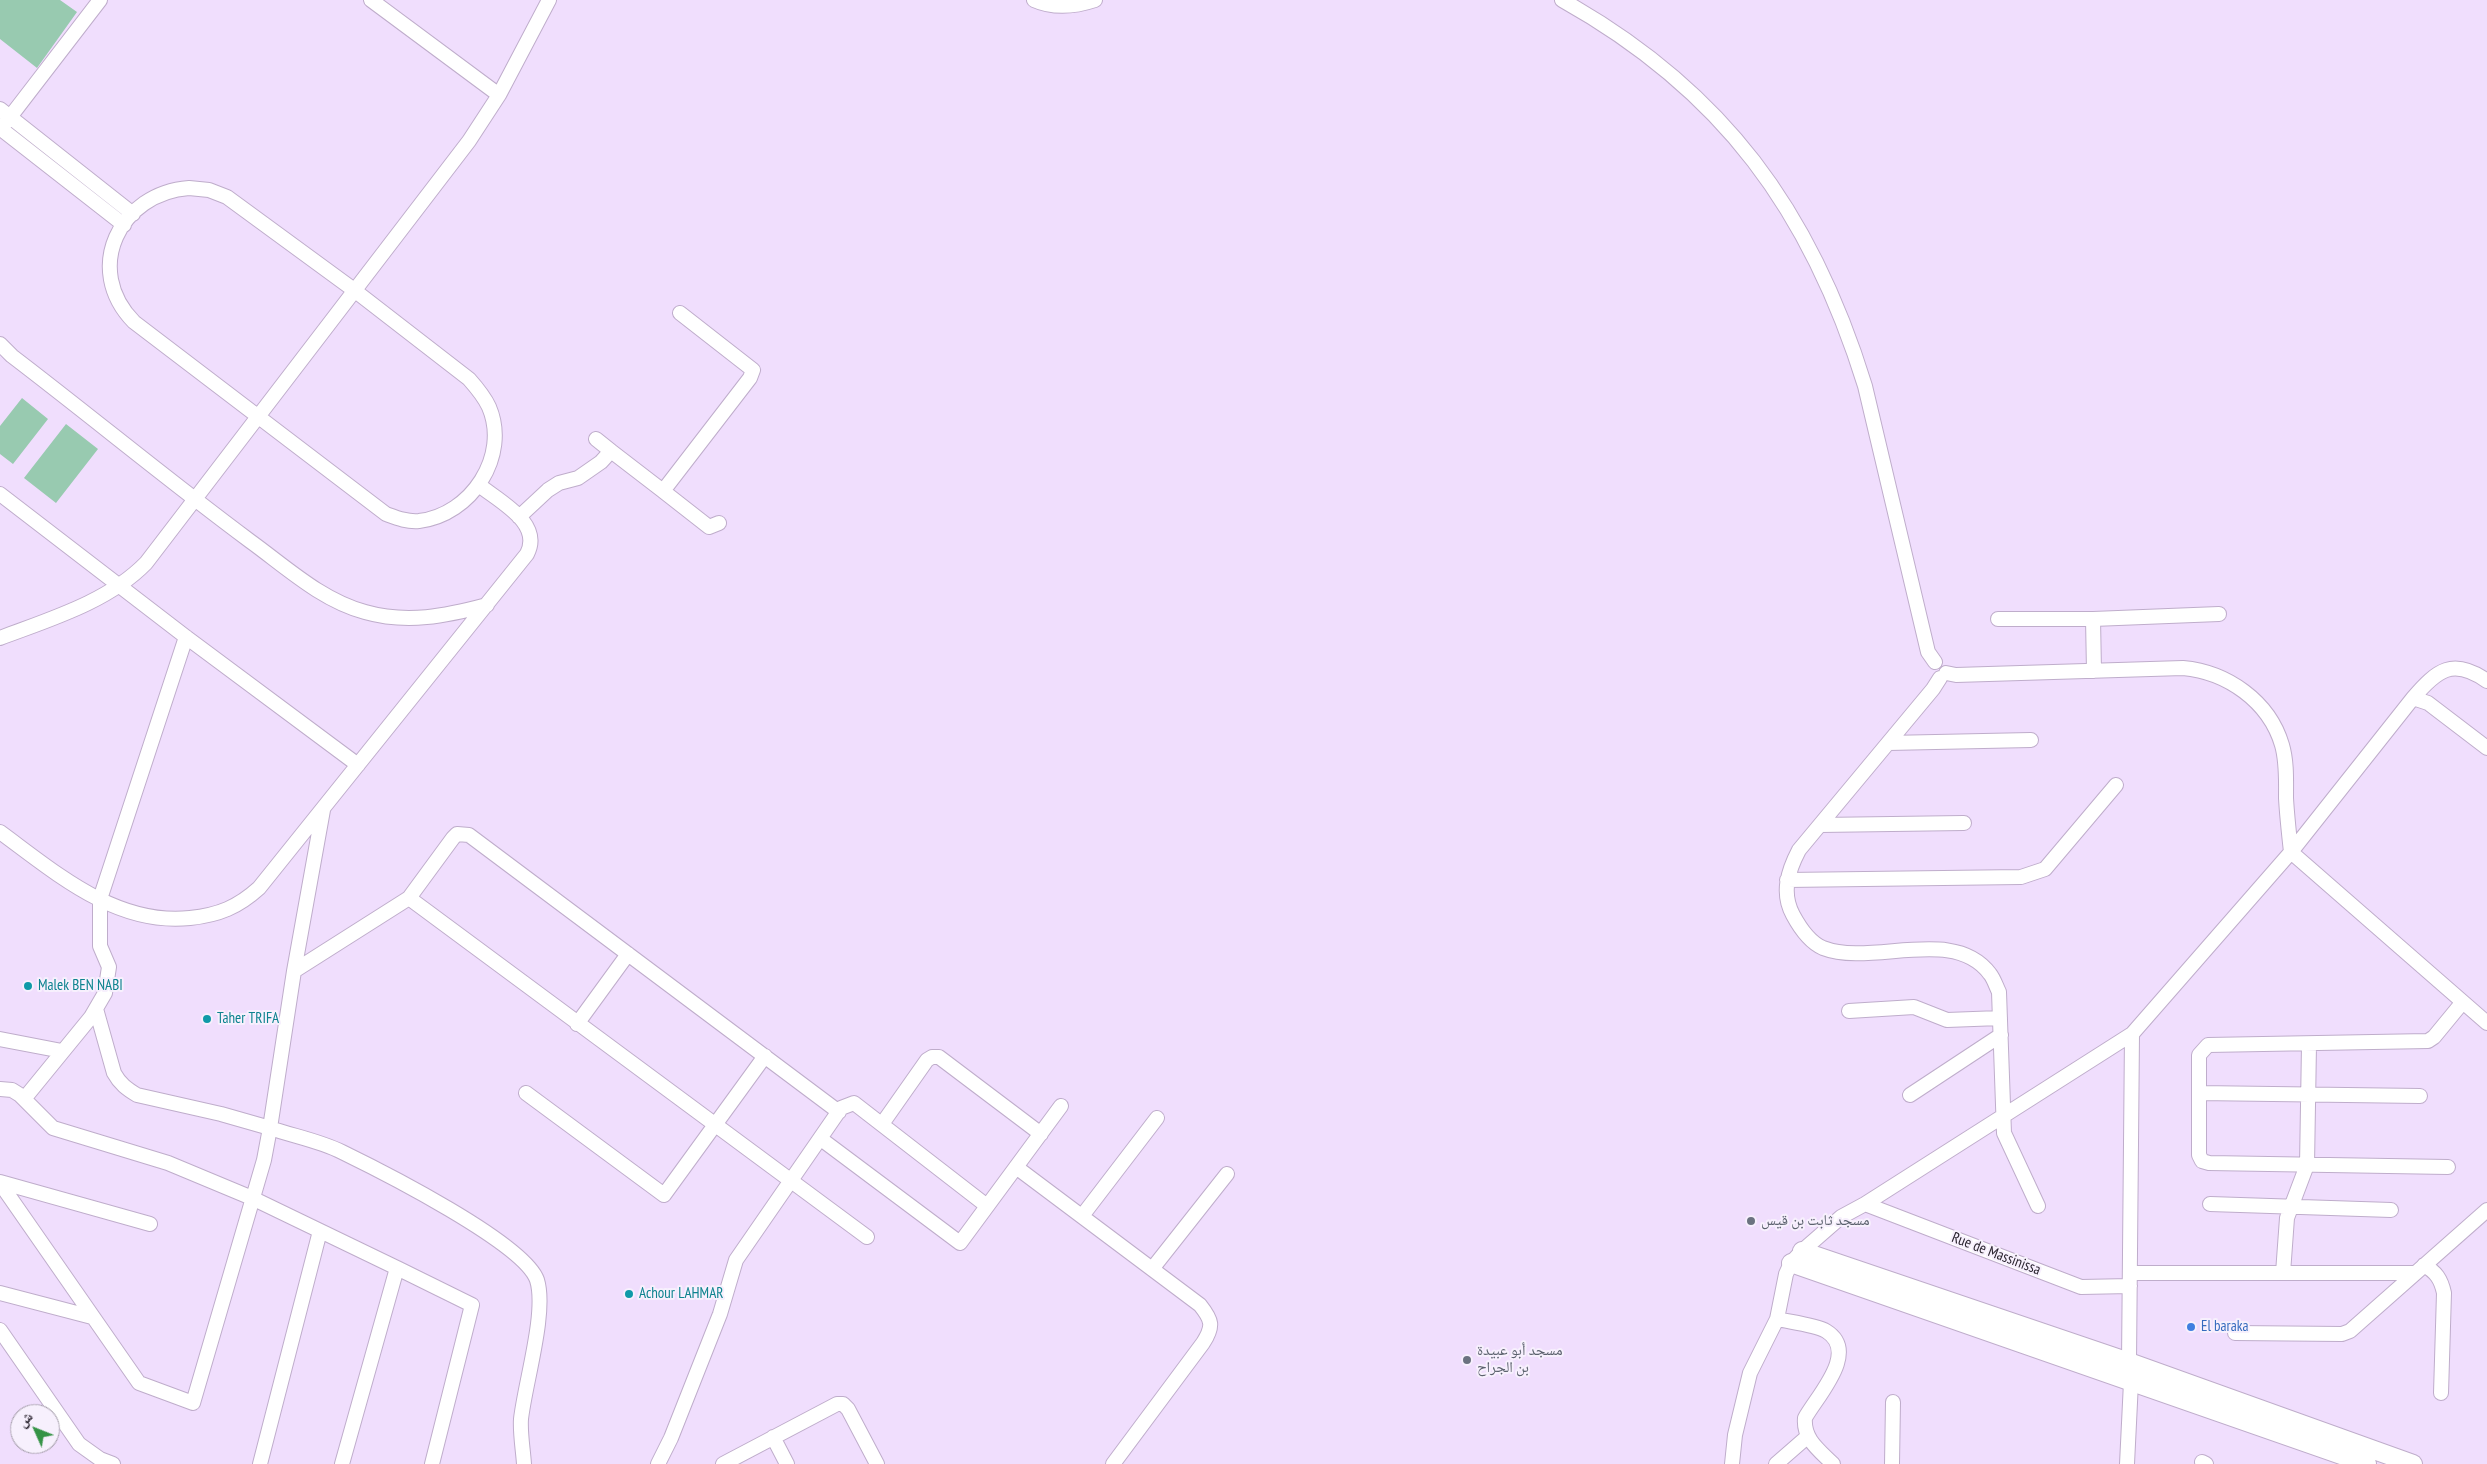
<!DOCTYPE html>
<html>
<head>
<meta charset="utf-8">
<style>
	body { margin:0 }
	#map { position:relative; width:2487px; height:1464px; overflow:hidden; background:#f0defd; font-family:"PT Sans Narrow","Noto Naskh Arabic",sans-serif }
	canvas { display:block }
	.north { position:absolute; left:10px; top:1404px; width:50px; height:50px; box-sizing:border-box; background:#f7f0fd; border:1px solid #a59eab; border-radius:50%; rotate:314deg; font-size:14px; font-weight:700; line-height:20px; text-align:center; color:#2a242f }
	.north::after { content:''; display:block; margin:auto; width:18px; height:22px; background:#359346; clip-path:polygon(50% 0,100% 100%,50% 72%,0 100%) }
</style>
</head>
<body>
<div id="map">
<canvas width="2487" height="1464"></canvas>
<div class="north">ش</div>
</div>
<script>
const ctx = document.querySelector('canvas').getContext('2d');
ctx.lineJoin = 'round';
function fillPath(path, color) { ctx.fillStyle = color; ctx.fill(path, 'evenodd'); }
function trace(path, color, width, dash) { ctx.strokeStyle = color; ctx.lineWidth = width; ctx.lineCap = dash ? 'butt' : 'round'; ctx.setLineDash(dash || []); ctx.stroke(path); }
function label(font, color, halo, rows, align = 'center') {
  ctx.font = font + ' "PT Sans Narrow","Noto Naskh Arabic",sans-serif'; ctx.lineWidth = 4; ctx.setLineDash([]); ctx.textBaseline = 'middle'; ctx.strokeStyle = halo; ctx.fillStyle = color; for (const [text, x, y, turn = 0] of rows) {
    ctx.save(); ctx.translate(x, y); ctx.rotate((+turn || 0) * Math.PI / 180); ctx.textAlign = isNaN(turn) ? turn : align; if (halo) ctx.strokeText(text, 0, 0); ctx.fillText(text, 0, 0); ctx.restore();
  }
}
fillPath(new Path2D(`
	M0 0H60L77 12 37 68 0 39Z
	M22 398 48 419 13 464 0 454V426Z
	M66 424 98 449 56 503 24 478Z`), '#98cab0');
const minor = new Path2D(`
	M371 0 499 95
	M1034 0C1054 9 1074 7 1095 0
	M1562 0C1723 90 1811 211 1865 386L1928 652 1935 662
	M0 109 133 214
	M0 128 124 225
	M0 130 100 0
	M189 188 209 190 227 197 354 290 469 379C477 388 484 396 489 407 510 456 471 515 419 521 407 522 397 518 386 514L134 322C82 269 120 193 189 188Z
	M0 344 12 356C92 417 169 481 250 541 286 567 321 600 365 612 407 624 446 616 487 605
	M596 439 611 451
	M663 491 709 527 719 523
	M0 494 186 637 358 765
	M519 517 548 490 559 483 578 478 601 462 611 451 663 491 750 378 753 370 680 313
	M1998 619H2093L2219 614
	M2093 619 2094 671
	M0 638C50 619 108 602 146 563L469 141 499 95 549 0
	M1946 673 1956 675 2183 668C2227 672 2269 701 2282 745 2287 762 2286 781 2286 798 2287 816 2289 834 2291 852L2487 1023
	M1940 678 1933 689 1799 850C1788 871 1781 893 1793 915 1800 928 1809 942 1823 948 1872 967 1954 925 1990 974 1994 979 1996 986 1999 992L2004 1133 2038 1206
	M2413 698C2437 670 2453 657 2487 681
	M1888 743 2031 740
	M1820 825 1964 823
	M0 832C56 873 116 926 190 918 219 915 238 907 259 888L527 554C543 523 500 502 479 485
	M1787 880 2021 877 2045 869 2116 785
	M294 971 409 898
	M96 1009 114 1073C120 1084 127 1089 137 1095L221 1114 270 1128 294 971 323 810
	M1849 1011 1914 1007 1947 1020 2000 1018
	M577 1024 628 954
	M0 1039 62 1051
	M0 1089 12 1090 20 1095 53 1128 168 1163 252 1198 397 1268
	M526 1093 664 1195 765 1056
	M2199 1093 2420 1096
	M1910 1095 2001 1035
	M24 1099 91 1017 105 993 109 967 100 946V899L186 637
	M839 1112 469 835 457 834 453 838 409 898 867 1237
	M882 1124 927 1060 932 1057H939L1041 1134
	M821 1139 960 1243 1061 1106
	M1016 1167 1200 1305C1212 1320 1214 1326 1203 1343L1113 1464
	M2448 1167 2209 1163 2202 1161 2199 1155V1055L2208 1045 2428 1041 2434 1037 2462 1003
	M0 1182 150 1224
	M0 1183 139 1383 193 1403 264 1160 270 1128C293 1136 320 1141 342 1152 381 1171 524 1243 537 1280 547 1312 525 1383 521 1419 520 1433 523 1449 524 1464
	M1865 1204 2081 1287 2130 1286
	M2210 1204 2391 1210
	M1082 1216 1157 1118
	M2424 1265C2436 1272 2441 1279 2444 1293L2441 1393
	M1152 1269 1227 1174
	M2130 1273H2415
	M2283 1273 2287 1218 2307 1165 2309 1045
	M0 1293 92 1317
	M1777 1319C1790 1322 1816 1325 1826 1331 1860 1352 1817 1396 1805 1418 1803 1439 1819 1450 1833 1464
	M0 1330 79 1444 100 1459 113 1464
	M2235 1333 2342 1334 2350 1331 2487 1210
	M773 1437 787 1464
	M2202 1462 2206 1464
	M260 1464 320 1231
	M342 1464 397 1268 472 1305 432 1464
	M658 1464 671 1438 720 1314 736 1260 841 1108 854 1103 987 1206
	M723 1464 837 1404H843L848 1409 877 1464
	M1732 1464 1735 1435 1750 1373 1777 1319 1786 1274 1791 1263 1802 1251 1841 1217 1865 1204 2132 1034 2291 852 2413 698 2428 703 2487 748
	M1776 1464 1807 1437
	M1892 1464 1893 1402
	M2127 1464 2131 1382 2129 1362 2132 1034`);
const major = new Path2D(`
	M1802 1251 2129 1362 2413 1464
	M1791 1263 2367 1464`);
trace(minor, '#bfadcb', 16);
trace(major, '#bfadcb', 20);
trace(minor, '#fff', 14);
trace(major, '#fff', 18);
for (const [x, y, r, color] of [
	[28,986,5,"#0f9aa8"],
	[207,1019,5,"#0f9aa8"],
	[1751,1221,5,"#6b7280"],
	[629,1294,5,"#0f9aa8"],
	[2191,1327,5,"#3f7fe0"],
	[1467,1360,5,"#6b7280"]
]) { const dot = new Path2D(); dot.arc(x, y, r, 0, 2 * Math.PI); ctx.fillStyle = color; ctx.fill(dot); trace(dot, '#f7f0fd', 2); }
label('15px', '#0d838f', '#f7f0fd', [
	["Malek BEN NABI",38,986],
	["Taher TRIFA",217,1019],
	["Achour LAHMAR",639,1294]
], 'left');
label('15px', '#5b616d', '#f7f0fd', [
	["مسجد ثابت بن قيس",1761,1221],
	["مسجد أبو عبيدة",1477,1351],
	["بن الجراح",1477,1368]
], 'left');
label('15px', '#2a242f', '#f7f0fd', [
	["Rue de Massinissa",1996,1254,21]
]);
label('15px', '#366cbe', '#f7f0fd', [
	["El baraka",2201,1327]
], 'left');
</script>
</body>
</html>
